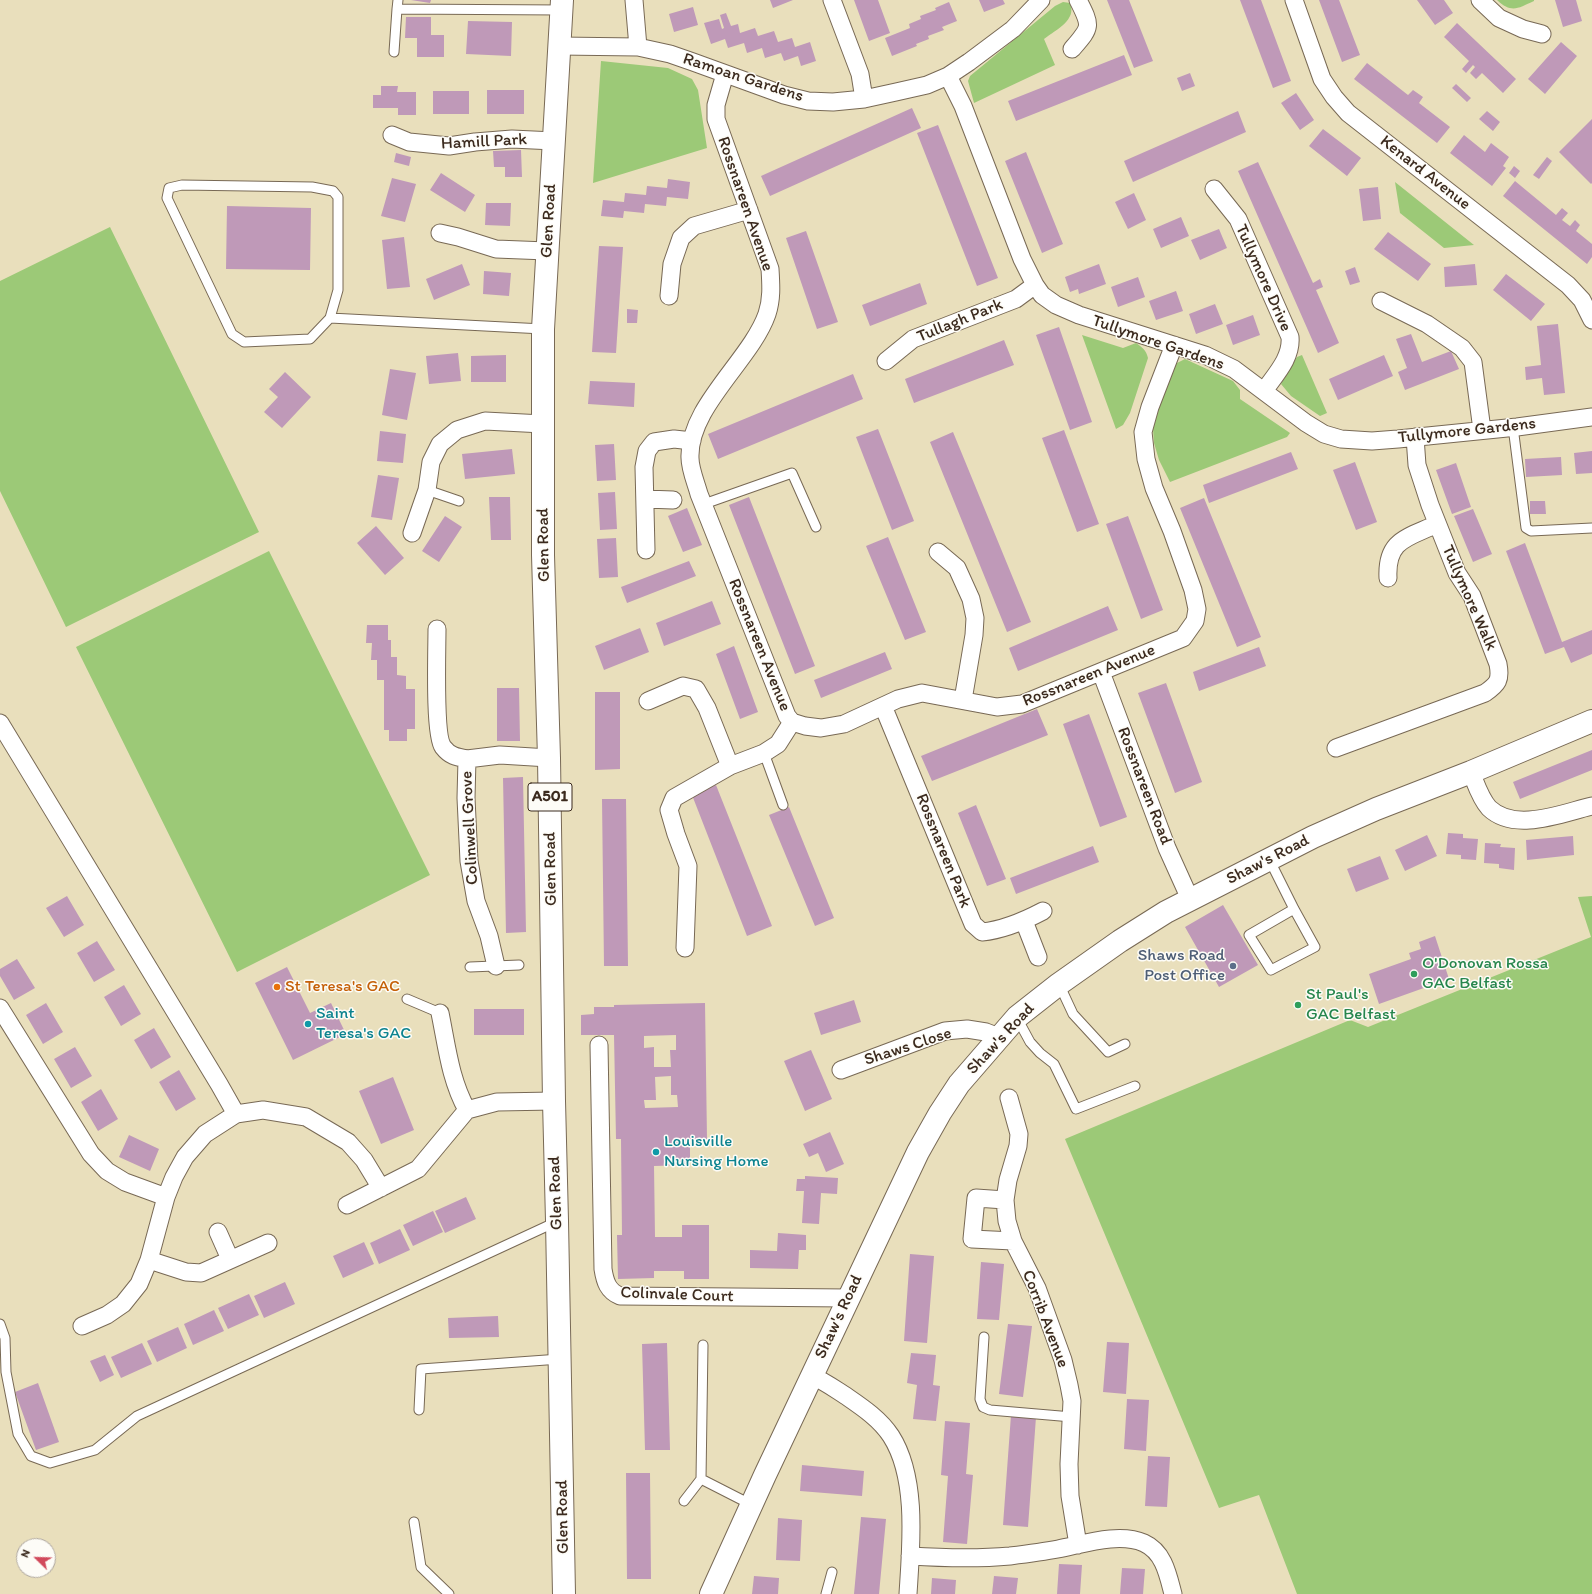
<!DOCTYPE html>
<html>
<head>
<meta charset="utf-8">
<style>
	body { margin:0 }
	#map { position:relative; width:1592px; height:1594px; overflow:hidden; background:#e9dfbc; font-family:Itim,sans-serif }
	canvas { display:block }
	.north { position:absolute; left:16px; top:1538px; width:40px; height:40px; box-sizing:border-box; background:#fdfcf7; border:1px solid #afa8a0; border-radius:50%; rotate:293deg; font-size:11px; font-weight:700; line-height:16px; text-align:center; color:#3b2a1e }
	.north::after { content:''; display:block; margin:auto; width:14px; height:18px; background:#d1495b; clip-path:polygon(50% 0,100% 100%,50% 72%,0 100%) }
</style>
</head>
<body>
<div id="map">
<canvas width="1592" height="1594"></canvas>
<div class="north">N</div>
</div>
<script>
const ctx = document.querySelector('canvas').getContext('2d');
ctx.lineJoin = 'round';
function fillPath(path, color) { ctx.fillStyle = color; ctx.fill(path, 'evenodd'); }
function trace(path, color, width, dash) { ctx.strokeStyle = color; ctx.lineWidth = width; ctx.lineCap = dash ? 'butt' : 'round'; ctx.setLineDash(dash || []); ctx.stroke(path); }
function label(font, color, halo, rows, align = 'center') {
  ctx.font = font + ' Itim,sans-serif'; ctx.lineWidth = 3; ctx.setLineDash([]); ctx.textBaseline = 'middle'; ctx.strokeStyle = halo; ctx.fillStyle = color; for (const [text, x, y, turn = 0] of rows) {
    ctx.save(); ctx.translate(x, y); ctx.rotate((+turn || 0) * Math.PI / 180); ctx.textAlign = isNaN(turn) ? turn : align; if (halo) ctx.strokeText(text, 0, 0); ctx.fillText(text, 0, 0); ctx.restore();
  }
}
fillPath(new Path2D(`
	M1497 0H1534V1C1518 8 1512 14 1497 0Z
	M1063 2 1070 3C1077 20 1057 29 1044 39L1055 65 974 103 968 81 970 76 1055 6Z
	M601 61 668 68 692 79 698 90 707 148 593 183Z
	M1395 182 1474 245 1444 248 1400 213Z
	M110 227 259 532 66 627 0 491V281Z
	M1082 335 1123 348 1136 343C1142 347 1146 350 1148 358L1130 413 1123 425 1116 429Z
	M1302 355 1327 413 1320 416 1291 396 1281 384 1297 357Z
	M1185 359 1233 381 1240 390V399L1290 433 1287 437 1170 482 1159 460 1154 443 1153 429 1170 370 1177 363Z
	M269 551 430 875 237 972 76 647Z
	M1592 896V1594H1297L1259 1495 1219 1508 1065 1139 1350 1020 1368 1027 1591 937 1578 897Z`), '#9cc977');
fillPath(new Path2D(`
	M411 0H431L430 3Z
	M770 0H793L773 8Z
	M854 0H878L890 33 869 41Z
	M979 0H1003L1005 4 984 12Z
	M1107 0H1129L1153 61 1134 68Z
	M1240 0H1261L1291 81 1273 88Z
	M1319 0H1339L1360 55 1342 62Z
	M1417 0H1444L1453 13 1435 25Z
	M1555 0H1576L1582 21 1563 27Z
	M949 2 957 21 942 27 944 30 928 36 929 39 916 44 917 46 892 56 885 38 910 28 909 24 921 19 920 16 936 10 935 8Z
	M693 7 698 25 674 32 669 14Z
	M726 13 731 26 738 24 740 33 755 28 758 36 774 31 778 42 792 38 795 47 810 42 816 61 801 66 798 56 784 61 781 53 765 58 762 48 747 53 744 43 728 48 725 39 711 44 704 23 719 19 722 29 724 28 720 15Z
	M406 17H431V35H444V57H417V38H405Z
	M468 21 512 22 511 56 466 54Z
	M1457 23 1516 79 1503 93 1482 73 1476 79 1470 73 1475 67 1473 65 1466 73 1462 69 1469 61 1444 37Z
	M1561 42 1577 56 1545 94 1528 79Z
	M1124 55 1132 75 1016 121 1008 101Z
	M1367 63 1408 95 1413 90 1423 97 1419 103 1450 127 1437 143 1354 79Z
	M1190 73 1195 86 1182 91 1177 78Z
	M1456 84 1471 98 1467 102 1452 88Z
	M381 86H398L397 92H416V115H398V108H373V95H381Z
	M487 90H524V114H487Z
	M433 91H469V114H433Z
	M1296 93 1314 120 1300 130 1281 103Z
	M912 108 921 128 770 196 761 176Z
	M1238 111 1246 132 1133 182 1124 161Z
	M1487 111 1500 122 1493 131 1479 119Z
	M1592 119V183L1591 184 1559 152Z
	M938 125 998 278 977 286 917 133Z
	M1323 129 1361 158 1347 176 1309 146Z
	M1464 135 1485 152 1491 143 1509 157 1503 166 1506 168 1492 186 1450 153Z
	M521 150 522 177H505V167H494L493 151Z
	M1026 152 1063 244 1042 253 1005 161Z
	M396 153 411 157 409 166 394 162Z
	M1547 157 1552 161 1539 179 1533 175Z
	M1258 162 1313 283 1320 279 1323 287 1316 290 1339 343 1318 353 1238 171Z
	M1514 166 1520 171 1515 178 1509 173Z
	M441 173 475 195 465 212 430 190Z
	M392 178 416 184 405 222 381 216Z
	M668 179 690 182 688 199 667 197 666 206 645 204 644 213 624 211 623 218 601 216 603 200 624 202 625 193 646 195 647 186 667 188Z
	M1515 181 1556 215 1562 208 1568 213 1562 220 1570 226 1575 220 1580 225 1576 231 1592 244V257L1587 264 1503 196Z
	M1378 187 1381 219 1363 221 1359 189Z
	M1134 193 1146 220 1128 229 1115 202Z
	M486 203H511L510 226 485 225Z
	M227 206 311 208 310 270 226 269Z
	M1181 217 1189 236 1161 248 1153 229Z
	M1219 229 1227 248 1200 260 1191 240Z
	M806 231 838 322 817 329 786 238Z
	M1388 232 1431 264 1418 281 1374 249Z
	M404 237 410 287 387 289 382 240Z
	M599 246 623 247 616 353 592 352Z
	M462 264 470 285 434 300 426 279Z
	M1099 264 1106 284 1079 294 1078 289 1070 292 1065 277Z
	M1475 264 1477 285 1445 287 1444 267Z
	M1355 267 1360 282 1350 285 1345 271Z
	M484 271 511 273 509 296 483 294Z
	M1506 274 1545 304 1531 321 1493 290Z
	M1138 277 1145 297 1118 307 1111 287Z
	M920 283 927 304 870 326 862 305Z
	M1176 291 1183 311 1156 320 1149 301Z
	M1215 304 1223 324 1196 334 1189 314Z
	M627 309 638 310 637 323H627Z
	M1253 315 1260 335 1233 345 1226 325Z
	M1558 324 1565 393 1544 395 1542 378 1526 380 1525 367 1541 365 1537 326Z
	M1059 327 1092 422 1070 430 1036 335Z
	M1411 334 1422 362 1451 351 1459 369 1405 390 1398 372 1407 368 1396 339Z
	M1004 340 1014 365 914 403 905 379Z
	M458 353 461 381 429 384 426 356Z
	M506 355V382H471V356Z
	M1384 355 1393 376 1338 400 1329 379Z
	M390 369 416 373 407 420 382 415Z
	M285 372 311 397 282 428 264 412 278 397 269 389Z
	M853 374 863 399 718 459 708 434Z
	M590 381 635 383 634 407 588 404Z
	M878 429 914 521 892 530 856 437Z
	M1064 430 1099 524 1077 532 1042 438Z
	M380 431 406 434 403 463 377 461Z
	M953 432 1031 622 1007 632 930 442Z
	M614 444 616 480 597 481 595 445Z
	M512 449 515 474 465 479 462 454Z
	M1592 451V473L1576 474 1574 453Z
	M1291 452 1298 469 1209 503 1203 485Z
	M1561 457 1562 475 1526 477 1525 459Z
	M1355 462 1377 522 1356 530 1333 470Z
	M1456 463 1471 507 1452 514 1436 470Z
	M378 475 399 478 392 520 371 517Z
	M615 492 617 529 600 530 598 493Z
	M489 497H510L511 540H491Z
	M749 497 815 666 795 674 729 505Z
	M1204 498 1261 637 1237 647 1180 508Z
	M1530 501H1545L1546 514H1530Z
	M687 508 702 545 683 552 668 516Z
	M1473 509 1492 554 1473 562 1454 516Z
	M445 516 462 527 439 562 422 551Z
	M1128 516 1163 610 1141 619 1106 524Z
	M376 526 404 558 385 575 357 543Z
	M888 537 926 632 905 640 866 546Z
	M616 538 618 577 599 578 597 539Z
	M1525 543 1562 642 1592 630V654L1571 663 1564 647 1545 654 1506 551Z
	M689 561 696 576 627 603 621 587Z
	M712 601 721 624 664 646 656 623Z
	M1108 606 1118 630 1018 671 1009 648Z
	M367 625H388V640H391V657H397V675L406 676V689H415V729H407V741H389V730H384V680H377V660H371L372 643H366Z
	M640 628 649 652 604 670 595 646Z
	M734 646 758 712 740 719 716 654Z
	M1259 647 1266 666 1199 691 1193 672Z
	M885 652 892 669 821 698 814 680Z
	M1166 683 1202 782 1175 793 1138 693Z
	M497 688H519L520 741H497Z
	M595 692H620V769L595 770Z
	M1037 709 1048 735 932 781 921 756Z
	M1089 714 1127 817 1100 827 1063 724Z
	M1592 750V770L1520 799 1513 782Z
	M523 777 526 932 506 933 503 778Z
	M716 785 772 926 747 936 692 795Z
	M602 799H626L628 966H604Z
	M976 805 1006 879 987 886 958 813Z
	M789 807 834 918 815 926 769 815Z
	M1448 833 1463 834V838L1478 839 1476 860 1461 859V855L1446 854Z
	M1427 835 1437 856 1405 871 1395 850Z
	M1573 836 1574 855 1527 860 1526 840Z
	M1485 843 1501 844 1500 847 1515 848 1514 870 1499 868V864L1484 863Z
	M1093 846 1099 862 1016 894 1010 878Z
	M1380 856 1389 879 1356 892 1347 869Z
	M67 896 84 925 64 937 46 908Z
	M1223 905 1258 965 1219 987 1185 927Z
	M1435 936 1449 979 1379 1004 1369 974 1411 959 1409 953 1421 949 1419 942Z
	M97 941 115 970 94 982 77 953Z
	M17 959 35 988 14 1000 0 976V969Z
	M287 967 310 1013 331 1003 346 1034 293 1060 255 983Z
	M124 985 141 1014 121 1026 104 997Z
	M854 1000 861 1022 821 1035 814 1013Z
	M46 1003 63 1032 43 1044 26 1015Z
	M705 1003 707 1139H690V1165L654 1166 655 1237H682V1225H709V1279H684V1271H654V1278L618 1279 617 1235H622L621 1139H616L614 1035H581V1015L594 1014V1007H614V1005ZM676 1035V1050H670L671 1067H654V1047L644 1048V1036ZM671 1076V1095H677L678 1107 645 1108 644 1100H656L655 1077Z
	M474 1009H524V1035H474Z
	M154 1028 171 1057 151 1069 134 1040Z
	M75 1047 92 1076 71 1088 54 1059Z
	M811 1050 832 1099 805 1111 784 1061Z
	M179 1070 196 1099 176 1111 159 1082Z
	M393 1077 414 1130 381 1144 359 1091Z
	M101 1089 118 1119 98 1131 81 1102Z
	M830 1132 844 1164 826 1172 818 1153 809 1157 803 1144Z
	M129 1135 159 1149 150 1171 119 1157Z
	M805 1176 838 1178 837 1194 821 1193 819 1224 802 1223 804 1191H796L797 1179H805Z
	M466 1197 476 1219 445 1233 435 1211Z
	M433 1211 443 1232 413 1246 403 1225Z
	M400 1229 410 1250 379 1264 370 1243Z
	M778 1233 806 1235V1250H799L798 1269 750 1268V1250L777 1251Z
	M364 1242 374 1264 343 1278 333 1256Z
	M910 1254 934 1256 927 1343 904 1341Z
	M981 1262 1004 1264 999 1320 977 1319Z
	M285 1282 295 1304 264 1318 254 1296Z
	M249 1294 259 1315 228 1329 218 1308Z
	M214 1310 224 1331 193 1345 184 1324Z
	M498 1316 499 1337 449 1338 448 1318Z
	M1008 1324 1032 1326 1023 1397 999 1394Z
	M178 1327 187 1348 157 1362 147 1341Z
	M1107 1342 1129 1343 1126 1394 1103 1392Z
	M142 1343 152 1364 121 1378 111 1357Z
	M667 1343 670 1450H645L642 1344Z
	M911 1353 936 1355 933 1385 940 1386 936 1421 913 1419 917 1385 907 1383Z
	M105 1355 114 1375 100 1382 90 1361Z
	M38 1383 59 1442 36 1450 15 1392Z
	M1127 1399 1149 1400 1146 1451 1124 1449Z
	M1011 1415 1036 1417 1028 1527 1003 1525Z
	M945 1421 970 1423 966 1474 973 1475 967 1544 943 1542 948 1476 941 1475Z
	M1148 1456 1170 1457 1167 1507 1145 1506Z
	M802 1465 864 1471 862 1496 800 1491Z
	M626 1473H650L651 1579H627Z
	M861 1517 886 1519 879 1594H854Z
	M778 1518 802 1520 800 1561 776 1560Z
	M1059 1564 1082 1565 1080 1594H1057Z
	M1122 1568 1145 1569 1143 1594H1120Z
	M754 1576 779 1578 778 1594H752Z
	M994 1576 1018 1578 1016 1594H992Z
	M932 1578 956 1580 955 1594H931Z`), '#bf99b8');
const service = new Path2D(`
	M398 0 397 9 562 10
	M394 52 397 9
	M330 318 338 290V197L333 191 312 187 182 185 169 188 167 198 232 334 244 342 310 339 330 318 543 329
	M1513 427 1526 528 1531 531 1592 528
	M427 490 459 501
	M704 504 792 473 816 527
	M764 753 783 805
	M1269 859 1294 909 1315 947 1271 970 1249 935 1294 909
	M470 967 519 965
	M1059 984 1073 1014 1108 1052 1125 1044
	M407 999 440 1013
	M1017 1018 1030 1042 1040 1053 1054 1064 1076 1109 1135 1086
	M0 1324 5 1338 6 1372 18 1434 31 1456 50 1463 95 1450 137 1416 556 1222
	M984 1337 980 1399 983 1407 990 1410 1072 1417
	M419 1410 421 1369 560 1359
	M701 1479 752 1505
	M684 1501 701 1479 703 1345
	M414 1522 421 1567 449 1594
	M826 1594 832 1572`);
const minor = new Path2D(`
	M634 0 638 47
	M832 0 860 74 864 99
	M1294 0 1322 79 1334 97 1348 113 1568 285 1582 300 1592 320
	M1480 0 1499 18 1523 29 1542 34
	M559 46 638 47 670 54 693 62 784 95 808 101 833 102 864 99 896 92 927 85 948 76 969 62 1013 29 1041 0
	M1072 49C1091 27 1092 27 1078 0
	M725 74 716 105V119L770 269C771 285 772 299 767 314 751 360 688 407 690 458 690 469 696 483 699 494L787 716 792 722 805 726 821 728 844 724 898 699 922 693 997 707 1022 704 1183 638 1195 621 1197 609 1193 590 1172 531 1154 488 1146 459 1143 432 1150 407 1174 345
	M948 76 963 106 1022 259 1035 285 1042 295 1056 305 1079 315 1205 355 1234 369 1306 423 1324 434 1341 439 1372 441 1398 439 1517 427 1592 417
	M392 135 409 142 449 146 475 142 512 139 554 141
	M1214 189 1238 219 1290 337C1292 358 1275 375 1264 391
	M440 233 458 237 496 249 547 251
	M669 296 672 264 681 238 694 226 749 210
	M1381 301 1427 324 1462 348 1473 362 1482 430
	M886 361 913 339 1016 299 1035 285
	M645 499 673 500
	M412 533 427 490 431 462 440 444 457 430 485 421 543 424
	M646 550 644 467 647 451 654 442 674 439 692 441
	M938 552 957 568 971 599 975 618 974 635 963 700
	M1388 578C1386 539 1408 538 1437 524
	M437 629C437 649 434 735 443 747 450 756 456 757 467 759
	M1101 672 1167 848 1190 899
	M648 701 683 686 696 689 707 708 730 766
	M883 706 973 924 982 932C1003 930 1024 921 1043 911
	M0 723 219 1084 236 1114
	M1336 748 1485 693C1498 684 1501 680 1498 664L1472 596 1457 573 1430 505 1417 465 1415 437
	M1471 772C1476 784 1480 798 1489 808 1515 833 1562 813 1592 806
	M1024 921 1038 957
	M685 948 688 866 676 834 669 810 674 798 730 766 764 753 778 744 792 722
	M496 966 489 936 476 901 469 861 466 798 467 759 500 755 549 758
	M0 1008 91 1154 107 1171 125 1182 166 1197
	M440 1013C447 1047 450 1079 467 1110
	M599 1045 603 1269C605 1282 608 1291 620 1296L848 1298
	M841 1070 945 1031 967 1029 986 1032 999 1037
	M1009 1098 1019 1134 1018 1146 1008 1180 1005 1200 1007 1221 1013 1241 1037 1288 1063 1360 1069 1385 1072 1401 1069 1464 1070 1496 1078 1545
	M1005 1200 976 1198 972 1239 1013 1241
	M347 1205 418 1169 467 1110 497 1102 554 1101
	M218 1232 230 1259
	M149 1260 186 1272 201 1273 268 1243
	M82 1326 107 1315 123 1304 139 1284 149 1260 166 1197 174 1177 185 1157 205 1134 236 1114 263 1110 306 1117 348 1142 364 1160 381 1188
	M812 1376C824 1381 835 1389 846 1396 862 1407 880 1419 891 1436 918 1478 911 1546 908 1594
	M910 1556C943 1558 977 1559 1010 1556 1026 1554 1042 1552 1058 1549 1084 1544 1119 1532 1144 1543 1164 1552 1168 1575 1173 1594`);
const tertiary = new Path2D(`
	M711 1594 765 1475 918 1152 940 1113 959 1084 1017 1017 1059 984 1120 941 1166 912 1313 837 1376 809 1471 772 1592 721`);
const primary = new Path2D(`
	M562 0 543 329V555L549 758 554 1101 557 1221 564 1594`);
trace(service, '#786955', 11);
trace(minor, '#786955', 19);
trace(tertiary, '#786955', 24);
trace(primary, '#786955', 24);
trace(service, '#fff', 9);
trace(minor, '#fff', 17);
trace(tertiary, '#fff', 22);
trace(primary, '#fff', 22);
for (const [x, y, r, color] of [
	[1233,966,4,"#5c6f8a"],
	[1414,974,4,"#2e9e5b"],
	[277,987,4,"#e8710a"],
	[1298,1005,4,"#2e9e5b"],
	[308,1024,4,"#0f9aa8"],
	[656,1152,4,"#0f9aa8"]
]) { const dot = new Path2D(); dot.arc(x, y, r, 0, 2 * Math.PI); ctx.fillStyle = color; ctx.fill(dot); trace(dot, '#fdfcf7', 1.5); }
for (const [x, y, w] of [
	[550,797,44]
]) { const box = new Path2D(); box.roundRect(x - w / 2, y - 14, w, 28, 3); ctx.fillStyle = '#fdfcf7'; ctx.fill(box); trace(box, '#3b2a1e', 1); }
label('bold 16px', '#3b2a1e', null, [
	["A501",550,797]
]);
label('17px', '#3b2a1e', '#fdfcf7', [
	["Ramoan Gardens",743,78,18],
	["Hamill Park",484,142,-3],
	["Kenard Avenue",1425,173,38],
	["Rossnareen Avenue",745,204,71],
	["Glen Road",549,221,-87],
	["Tullymore Drive",1263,278,66],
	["Tullagh Park",960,321,-22],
	["Tullymore Gardens",1158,343,19],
	["Tullymore Gardens",1467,431,-6],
	["Glen Road",544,545,-91],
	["Tullymore Walk",1469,598,66],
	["Rossnareen Avenue",759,645,68],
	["Rossnareen Avenue",1089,676,-22],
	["Rossnareen Road",1144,786,69],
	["Colinwell Grove",470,828,-93],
	["Rossnareen Park",943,851,68],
	["Shaw's Road",1268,860,-27],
	["Glen Road",551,869,-91],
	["Shaw's Road",1001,1039,-47],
	["Shaws Close",908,1047,-18],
	["Glen Road",556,1193,-92],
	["Colinvale Court",677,1295,2],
	["Shaw's Road",839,1317,-65],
	["Corrib Avenue",1045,1319,69],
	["Glen Road",563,1517,-91]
]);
label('17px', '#4e5e75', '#fdfcf7', [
	["Shaws Road",1225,956],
	["Post Office",1225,976]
], 'right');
label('17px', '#27864d', '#fdfcf7', [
	["O'Donovan Rossa",1422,964],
	["GAC Belfast",1422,984],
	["St Paul's",1306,995],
	["GAC Belfast",1306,1015]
], 'left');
label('17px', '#c56008', '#fdfcf7', [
	["St Teresa's GAC",285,987]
], 'left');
label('17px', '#0d838f', '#fdfcf7', [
	["Saint",316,1014],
	["Teresa's GAC",316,1034],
	["Louisville",664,1142],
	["Nursing Home",664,1162]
], 'left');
</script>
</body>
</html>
